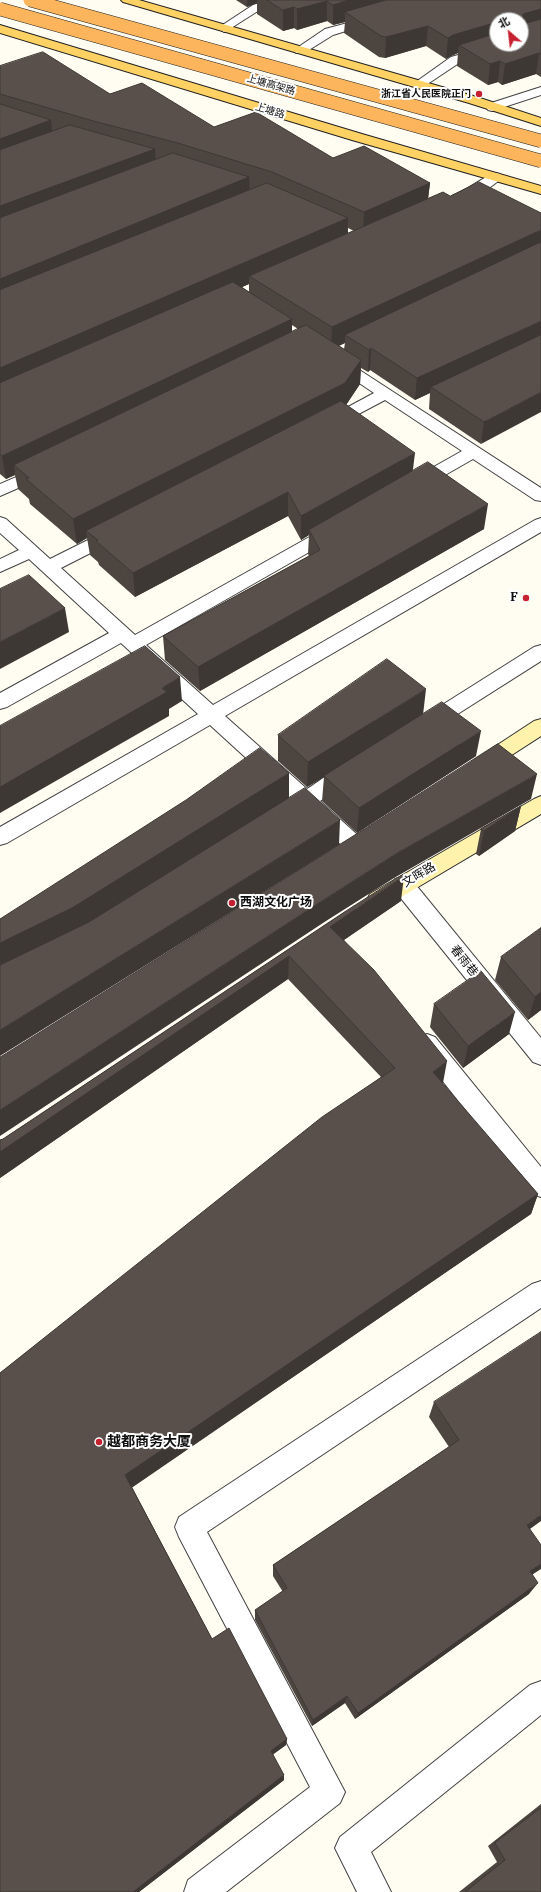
<!DOCTYPE html>
<html>
<head>
<meta charset="utf-8">
<style>
	body { margin:0 }
	#map { position:relative; width:541px; height:1892px; overflow:hidden; background:#fffcf2; font-family:"IBM Plex Serif","Noto Sans SC",serif }
	canvas { display:block }
	.north { position:absolute; left:489px; top:12px; width:40px; height:40px; box-sizing:border-box; background:#fff; border:1px solid #9f9f9f; border-radius:50%; rotate:332deg; font-size:11px; font-weight:700; line-height:16px; text-align:center; color:#0f0f0f }
	.north::after { content:''; display:block; margin:auto; width:14px; height:18px; background:#c62130; clip-path:polygon(50% 0,100% 100%,50% 72%,0 100%) }
</style>
</head>
<body>
<div id="map">
<canvas width="541" height="1892"></canvas>
<div class="north">北</div>
</div>
<script>
const ctx = document.querySelector('canvas').getContext('2d');
ctx.lineJoin = 'round';
function trace(path, color, width, dash) { ctx.strokeStyle = color; ctx.lineWidth = width; ctx.lineCap = dash ? 'butt' : 'round'; ctx.setLineDash(dash || []); ctx.stroke(path); }
function fillPath(path, color) { ctx.fillStyle = color; ctx.fill(path, 'evenodd'); }
function label(font, color, halo, rows, align = 'center') {
  ctx.font = font + ' "IBM Plex Serif","Noto Sans SC",serif'; ctx.lineWidth = 4; ctx.setLineDash([]); ctx.textBaseline = 'middle'; ctx.strokeStyle = halo; ctx.fillStyle = color; for (const [text, x, y, turn = 0] of rows) {
    ctx.save(); ctx.translate(x, y); ctx.rotate((+turn || 0) * Math.PI / 180); ctx.textAlign = isNaN(turn) ? turn : align; if (halo) ctx.strokeText(text, 0, 0); ctx.fillText(text, 0, 0); ctx.restore();
  }
}
const service = new Path2D(`
	M269 0H288L286 2 261 9 228 30 224 32 218 28 253 5Z
	M374 16 378 17 380 19 378 21 333 35 304 53H296L294 50 325 29Z
	M497 44H514L512 47 459 63 423 87H415L413 84 451 57Z
	M541 87V95L492 111 488 110 486 107 488 104Z
	M495 173 500 174 502 177 500 180C488 188 470 206 454 202L452 199C454 196 490 174 495 173Z
	M336 356 341 358 541 488V501L535 500 473 459 419 490 413 491 407 490 405 486 407 482 462 451 385 400 334 427 328 429 322 427 320 424 322 421 374 393 331 364 328 361 331 358Z
	M44 465 50 466 52 470 50 474 0 496V484Z
	M0 517 6 519 50 559 110 529 116 527 122 529 125 533 122 537 61 568 135 635 329 526 335 524 341 526 344 530 341 534 146 645 213 705 535 520 541 518V532L225 716 307 789C320 781 340 763 356 768L359 773 356 778 320 801 363 840 366 846 363 852 356 854 349 852 304 811 288 819 281 817 278 811 281 805 291 799 210 725 7 843 0 845V827L198 714 121 643 7 707 0 709V693L109 633 29 559 0 572V559L19 550 0 533Z
	M541 645V661L434 729 427 731 420 729 417 724 420 719 534 647Z
	M427 1034 435 1037 541 1167V1197L532 1194 419 1051 415 1044 419 1037Z
	M541 1281V1308L207 1532 345 1792 340 1803 226 1892H184L188 1880 310 1787 179 1537 175 1527 179 1517 532 1284Z
	M541 1681V1715L371 1852 391 1892H357L335 1848 340 1837 530 1685Z`);
const minor = new Path2D(`
	M403 877 411 879 541 1038V1065L533 1062 395 891 392 885 395 879Z`);
const secondary = new Path2D(`
	M541 719V736L487 771 480 773 473 771 470 766 473 761 534 721Z
	M541 796V814L386 906 378 909 370 906 367 900 370 894 534 799Z`);
const primary = new Path2D(`
	M121 0H139L477 97 541 118V126L469 103 123 2Z
	M0 25 362 134 541 186V194L352 140 0 33Z`);
trace(service, '#424242', 2);
trace(minor, '#424242', 2);
trace(secondary, '#313131', 2);
trace(primary, '#202020', 2);
fillPath(service, '#fff');
fillPath(minor, '#fff');
fillPath(secondary, '#fff2ad');
fillPath(primary, '#fdd163');
const trunkBridge = new Path2D(`
	M30 0 541 141
	M0 9 541 161`);
trace(trunkBridge, '#202020', 14, []);
trace(trunkBridge, '#fcb55c', 13);
fillPath(new Path2D(`
	M236 0H541V77L536 74 502 85 498 82 488 85 457 66 458 53 451 56 446 59 426 46 385 58 379 57 344 33 345 22 333 25 327 21 297 30 294 28 283 31 257 14V3L247 7ZM497 20H521V44H497Z
	M0 66 110 94 214 127 430 183 428 199 450 196 541 213 481 444 429 409 430 393 415 400 370 370 368 372 361 368 360 384 346 405 413 471 484 529 200 691 165 660 163 636 309 556 308 554 309 535 301 540 288 516 135 597 99 565 98 562 90 555 87 538 77 544 30 504 29 499 18 489 15 475 6 479 0 474ZM348 228 354 231 348 234ZM249 284V292L242 287ZM292 325 298 329H299L292 332ZM345 343 344 349 339 346Z
	M423 714 476 756 357 833 322 801 324 777 307 787 278 761V735Z
	M521 806 515 831 479 856 476 854 481 829Z
	M401 901 344 940 442 1084 538 1194 531 1214 132 1487 212 1639 287 1739 286 1745 273 1754 284 1780 139 1892H0V1373L381 1077 288 979 0 1178V1140L3 1139 346 911Z
	M541 928V1010L528 1020 495 980 501 957Z
	M434 1004 509 1034 463 1068 430 1027Z
	M434 1402 530 1529 532 1575 529 1594 355 1719 345 1703 312 1726 255 1620V1610L283 1592 273 1576V1565L449 1447 429 1417Z
	M541 1804V1892H459L497 1862 488 1846Z`), '#4d4540');
fillPath(new Path2D(`
	M247 0H257V3L247 7Z
	M349 0H418L345 12V22L333 25V5Z
	M327 1V21L297 30V9Z
	M294 7V28L283 31V10Z
	M541 9V29L521 35 523 14Z
	M497 22V39L459 45 458 53 451 56 446 59 448 38 453 35Z
	M428 26 426 46 385 58 386 37Z
	M539 53 536 74 502 85 505 64Z
	M500 61 498 82 488 85 490 64Z
	M51 120 53 142 0 162V139Z
	M155 149 156 171 0 230V206Z
	M249 177 250 199 0 303V279Z
	M430 183 427 206 363 234 364 212Z
	M348 218 347 241 249 276V284L0 393V368Z
	M541 230V250L345 335V343L331 349 332 327Z
	M292 319V342L14 465 15 475 6 479 2 456Z
	M541 321V342L431 387 430 393 415 400 417 378Z
	M371 348 370 370 368 372 369 350Z
	M361 360 360 384 344 408 86 531 87 538 77 544 73 519Z
	M541 392V412L481 444 484 422Z
	M415 453 412 477 309 530V535L301 540V516Z
	M288 492V516L135 597 133 573Z
	M488 504 484 529 200 691 198 667Z
	M65 608 69 632 0 669V642Z
	M180 677 182 701 169 709V716L0 813V787Z
	M426 689 423 715 324 776V777L307 787 308 762Z
	M481 731 476 756 357 833 359 808Z
	M289 773V799L76 932 0 969V943Z
	M537 774 531 799 394 878 326 921 0 1136V1110L328 897 397 853Z
	M521 806 515 831 479 856 484 831Z
	M340 820 339 845 0 1056V1030Z
	M404 876 401 901 329 950 330 927Z
	M289 956 288 979 0 1178V1152Z
	M541 992V1010L528 1020 535 997Z
	M515 1012 509 1034 463 1068 468 1046Z
	M447 1061 443 1083 429 1094 433 1072Z
	M538 1194 531 1214 130 1489 125 1475Z
	M541 1515V1521L519 1537 527 1525Z
	M541 1564V1569L521 1582 530 1571Z
	M538 1583 529 1594 355 1719 358 1713Z
	M347 1696 345 1703 312 1726 313 1720Z
	M287 1739 286 1745 271 1756V1751Z
	M284 1775V1780L139 1892H133Z`), '#3e3834');
const building = new Path2D(`
	M267 0H349L333 5 327 1 297 9 294 7 283 10Z
	M386 0H541V9L523 14V24L541 19V54L539 53 505 64 500 61 490 64 459 45 497 33V44H521V20H497V22L453 35 448 38 428 26 386 37 381 36 345 12Z
	M43 52 110 94 142 83 214 127 256 112 333 158 364 146 430 183 364 212 272 172 178 143 97 122 0 94V66Z
	M0 104 51 120 0 139Z
	M70 125 155 149 0 206V150Z
	M173 153 249 177 0 279V218Z
	M479 182 541 213V230L332 327 249 276 443 192 450 196Z
	M267 183 348 218 0 368V290Z
	M541 242V321L417 378 371 348 369 350 345 335Z
	M233 282 292 319 2 456 0 454V383Z
	M306 325 361 360 345 383 73 519 26 479 29 478 14 465Z
	M541 335V392L484 422 431 387Z
	M341 401 415 453 301 516 288 492 133 573 96 541 98 540 86 531Z
	M428 462 488 504 198 667 163 636 320 550 309 530Z
	M29 575 65 608 0 642V589Z
	M145 646 180 677 162 688 167 692 0 787V726Z
	M387 659 426 689 308 762 278 735Z
	M442 702 481 731 359 808 324 776Z
	M498 744 537 774 397 853 328 897 0 1110V1057L2 1056 366 828Z
	M260 748 289 773 72 908 0 943V919L186 800Z
	M305 788 340 820 0 1030V965L89 922Z
	M521 806 484 831 481 829Z
	M403 875 404 876 330 927 374 970 447 1061 433 1072 538 1194 125 1475 212 1639 229 1628 287 1739 271 1751 284 1775 133 1892H0V1373L322 1117 395 1068 289 956 0 1152V1140L3 1139 346 911Z
	M541 928V992L535 997 501 957Z
	M481 971 515 1012 468 1046 434 1004Z
	M541 1332V1515L527 1525 541 1545V1564L530 1571 538 1583 358 1713 347 1696 313 1720 255 1610 287 1588 273 1565 459 1440 434 1402Z
	M541 1808V1892H465L505 1860 495 1843Z`);
fillPath(building, '#59504b');
trace(building, '#3e3834', 1);
for (const [x, y, r, color] of [
	[479,94,4,"#c62130"],
	[526,598,4,"#c62130"],
	[232,903,4,"#c62130"],
	[99,1442,4,"#c62130"]
]) { const dot = new Path2D(); dot.arc(x, y, r, 0, 2 * Math.PI); ctx.fillStyle = color; ctx.fill(dot); trace(dot, '#fff', 1.5); }
label('10px', '#0f0f0f', '#fff', [
	["上塘高架路",271,85,16],
	["上塘路",270,111,17]
]);
label('bold 10px', '#0f0f0f', '#fff', [
	["浙江省人民医院正门",471,94]
], 'right');
label('bold 12px', '#0f0f0f', '#fff', [
	["F",518,598],
	["西湖文化广场",240,903,"left"]
], 'right');
label('12px', '#0f0f0f', '#fff', [
	["文晖路",419,875,-31],
	["春雨巷",464,961,51]
]);
label('bold 14px', '#0f0f0f', '#fff', [
	["越都商务大厦",107,1442]
], 'left');
</script>
</body>
</html>
